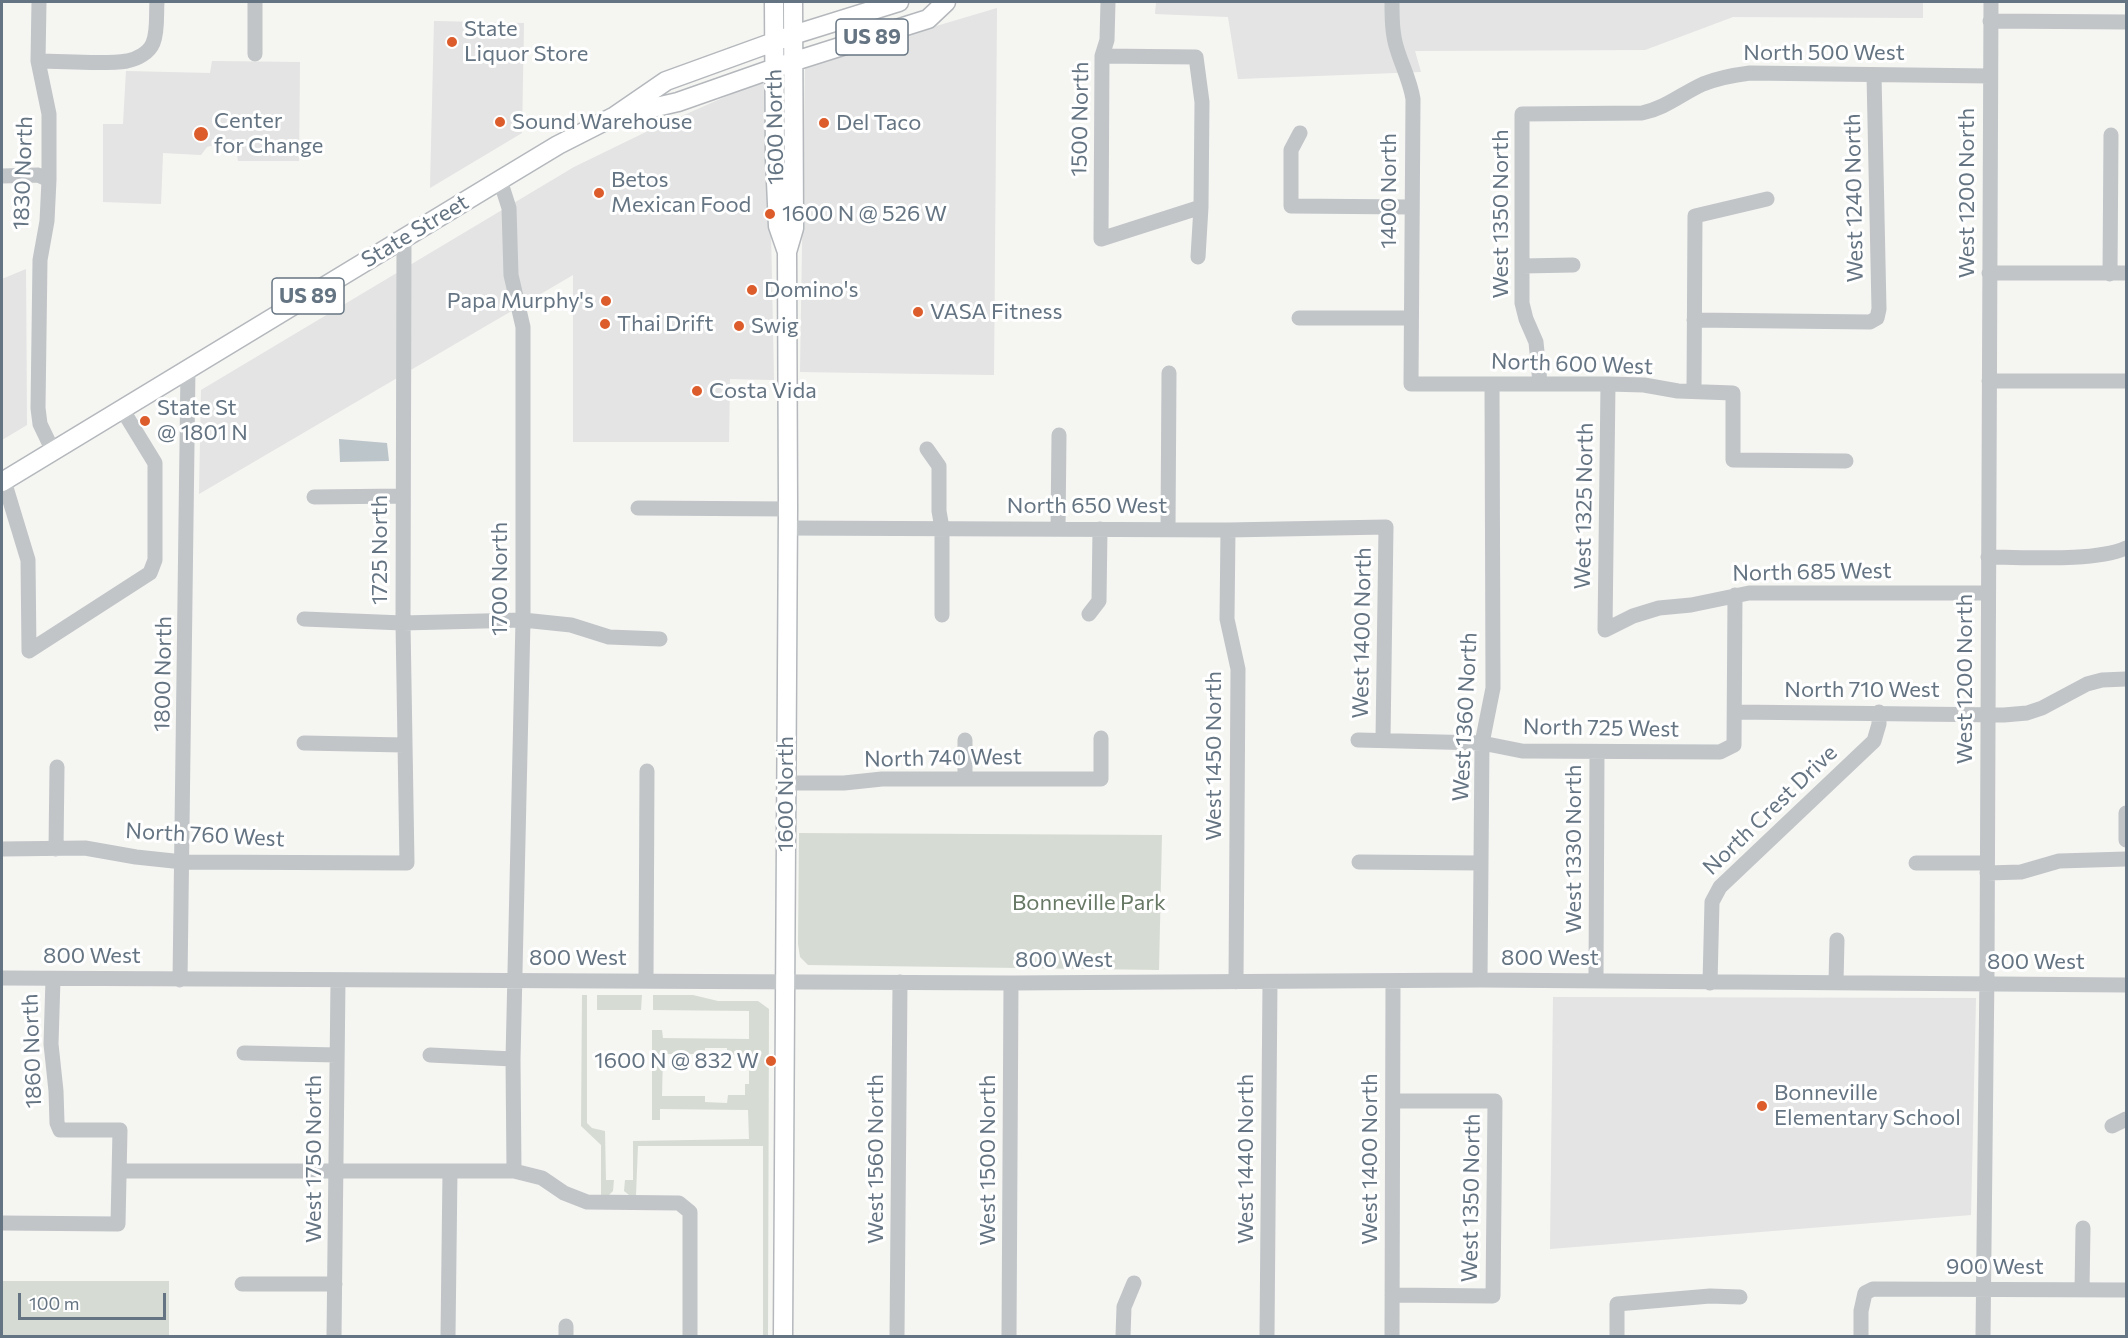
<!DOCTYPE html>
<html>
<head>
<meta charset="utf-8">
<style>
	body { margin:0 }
	#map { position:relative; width:2128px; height:1338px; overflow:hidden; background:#f5f5f2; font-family:Commissioner,sans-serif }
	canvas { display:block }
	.frame { position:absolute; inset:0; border:3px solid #657482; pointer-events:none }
	.scale { position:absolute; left:18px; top:1293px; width:148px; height:27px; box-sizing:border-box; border:3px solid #657482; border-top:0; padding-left:8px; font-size:18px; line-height:21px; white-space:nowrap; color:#657482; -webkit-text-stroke:4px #fff; paint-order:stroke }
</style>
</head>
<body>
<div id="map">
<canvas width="2128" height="1338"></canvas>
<div class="frame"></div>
<div class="scale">100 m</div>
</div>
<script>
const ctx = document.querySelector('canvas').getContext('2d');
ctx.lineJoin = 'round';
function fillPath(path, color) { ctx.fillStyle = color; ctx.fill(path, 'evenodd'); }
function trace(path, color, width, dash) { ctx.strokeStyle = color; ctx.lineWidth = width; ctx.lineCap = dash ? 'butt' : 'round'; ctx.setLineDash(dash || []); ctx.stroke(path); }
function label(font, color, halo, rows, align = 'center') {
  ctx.font = font + ' Commissioner,sans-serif'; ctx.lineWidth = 6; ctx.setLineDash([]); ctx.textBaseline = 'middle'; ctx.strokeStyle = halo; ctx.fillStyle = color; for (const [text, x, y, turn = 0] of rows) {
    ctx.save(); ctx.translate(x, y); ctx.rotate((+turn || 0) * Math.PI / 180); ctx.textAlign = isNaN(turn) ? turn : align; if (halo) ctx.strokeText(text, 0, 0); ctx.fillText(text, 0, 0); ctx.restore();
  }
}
fillPath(new Path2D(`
	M1156 2H1923V18L1733 17 1645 50 1415 51 1421 72 1238 79 1228 17 1155 14Z
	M997 8 994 375 800 372 805 65Z
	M434 21 524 23 522 133 430 188Z
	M212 61 300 62 299 161H238L236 149 217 144 207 147 201 155 163 153 161 204 103 202V124H123L126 71 210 73Z
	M762 83 768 85 774 380 730 379 729 442H573V275L199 494 201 390 574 167 648 131 754 84Z
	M26 269 27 425 2 440V279Z
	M1553 997 1976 998 1971 1215 1550 1249Z`), '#e3e4e3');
fillPath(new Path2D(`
	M799 833 1162 835 1159 970 808 965 800 957 798 944Z
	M582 995H587V1123L592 1128 605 1131 606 1180H614L613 1191 609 1195H601V1145L581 1126Z
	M597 995H642L641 1010H597Z
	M653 995H693L718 1001H758L769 1009 768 1336H763V1146H638L636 1195H629L624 1191 625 1180H633V1141L749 1139 748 1110 660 1109V1120H652V1030H662L663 1038 749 1039V1011L653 1010ZM705 1048H727V1055H745V1065L749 1066V1084H745V1095H728L727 1103 705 1102V1096H662L663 1054H705Z
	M2 1281H169V1336H2Z`), '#d6dcd3');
fillPath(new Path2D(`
	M339 439 387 443 389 461 340 462Z`), '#bcc5ca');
const major = new Path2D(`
	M774 2 775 159 778 226 787 252
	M626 114 678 102 792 62 928 19 946 2
	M2 482 500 180 558 145 615 116 666 81 793 35 899 2
	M783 1336 788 509 787 252 794 228 793 2`);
trace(major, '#b4b8bc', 21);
trace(new Path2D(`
	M39 2 38 61 49 114V180L47 221 40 260 38 408 40 424 53 451
	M1108 2 1107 40 1102 56 1101 239 1201 207
	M1392 2C1392 17 1392 34 1397 49 1402 66 1410 80 1413 99L1411 384H1608L1644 385 1678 391 1733 393V460L1846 461
	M1990 21 2126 22
	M255 54V2
	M1102 56 1196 57 1202 102 1201 207 1198 257
	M38 61C64 61 103 65 127 61 137 59 149 53 153 43 158 31 156 14 157 2
	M1300 133 1291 150V206L1411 207
	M2 176 38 175 49 180
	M500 180 509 208 511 275 523 327V620L513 1059 514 1171
	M1523 266 1573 265
	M1989 273H2126
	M2110 274 2111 135
	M1299 318H1411
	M1694 320 1870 322 1877 318 1879 309 1874 75
	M1989 381H2126
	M1540 383 1536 342 1526 319 1522 303V114L1642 113C1666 108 1681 94 1703 84 1718 78 1734 75 1750 73L1990 76
	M1608 384 1605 630 1633 616 1659 608 1691 605 1749 593H1988
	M1694 391 1695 216 1767 199
	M927 449 939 466V511L942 528V615
	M4 481 28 560 29 651
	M314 497 403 496
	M638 508 788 509
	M787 528 1228 530 1386 527 1383 739
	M1058 529 1059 435
	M1168 529 1169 373
	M1228 530 1227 619 1238 669 1236 982
	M1988 557C2026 557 2094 562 2126 548
	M1089 614 1099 601 1100 529
	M304 619 403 623 523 620 571 625 609 637 660 639
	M29 651 150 573 155 560V463L122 409
	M1735 712 2004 715 2027 713 2042 708 2087 684 2102 680 2126 679
	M1358 740 1482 743 1522 751 1720 752 1734 745 1735 595
	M304 743 404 745
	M965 778V740
	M786 783H844L882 779H1101V738
	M2126 813V840
	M2 849 85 848 136 857 183 862 407 863 403 623 404 238
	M56 849 57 767
	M1359 862 1481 863
	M1916 863H1987
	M1987 873 2021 872 2059 861 2126 859
	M2 978 1011 983 1480 980 2126 985
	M180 980 188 368
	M646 980 647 771
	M1480 980 1482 743 1493 688 1492 384
	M1596 981 1597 752
	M1836 982 1837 940
	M1710 983 1712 902 1720 887 1874 741 1879 724V712
	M244 1053 337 1055
	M430 1055 513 1059
	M2112 1126 2126 1119
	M119 1171H514L542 1178 564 1193 587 1202 679 1203 690 1212V1336
	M2 1223 118 1224 120 1130H60L57 1123 56 1091 51 1044 53 979
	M242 1284H335
	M2082 1290 2083 1228
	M1392 1295 1493 1296 1495 1101H1393
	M566 1326V1336
	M334 1336 338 981
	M448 1336 450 1171
	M897 1336 900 982
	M1009 1336 1011 983
	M1123 1336 1124 1307 1134 1283
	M1267 1336 1270 982
	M1392 1336 1393 981
	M1617 1336V1304L1710 1296 1740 1297
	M1861 1336V1311L1865 1293 1873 1289 2126 1290
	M1983 1336 1987 970 1991 2`), '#c1c5c8', 15);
trace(major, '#fff', 18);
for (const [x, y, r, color] of [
	[452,42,6,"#dc5c2b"],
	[500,122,6,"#dc5c2b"],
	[824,123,6,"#dc5c2b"],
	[201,134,8,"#dc5c2b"],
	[599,193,6,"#dc5c2b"],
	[770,214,6,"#dc5c2b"],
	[752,290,6,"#dc5c2b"],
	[606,301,6,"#dc5c2b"],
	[918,312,6,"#dc5c2b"],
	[605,324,6,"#dc5c2b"],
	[739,326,6,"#dc5c2b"],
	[697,391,6,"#dc5c2b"],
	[145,421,6,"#dc5c2b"],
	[771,1061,6,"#dc5c2b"],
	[1762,1106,6,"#dc5c2b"]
]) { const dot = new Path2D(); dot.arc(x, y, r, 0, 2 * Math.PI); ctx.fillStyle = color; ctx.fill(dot); trace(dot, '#fff', 2); }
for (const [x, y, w] of [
	[872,37,72],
	[308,296,72]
]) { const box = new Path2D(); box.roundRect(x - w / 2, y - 18, w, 36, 4.5); ctx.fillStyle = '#fff'; ctx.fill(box); trace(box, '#657482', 1.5); }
label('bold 21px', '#657482', null, [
	["US 89",872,37],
	["US 89",308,296]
]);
label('22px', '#657482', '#fff', [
	["State",464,29],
	["Liquor Store",464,54],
	["Center",214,121],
	["for Change",214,146],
	["Sound Warehouse",512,122],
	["Del Taco",836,123],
	["Betos",611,180],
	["Mexican Food",611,205],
	["1600 N @ 526 W",782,214],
	["Domino's",764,290],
	["Papa Murphy's",594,301,"right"],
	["VASA Fitness",930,312],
	["Thai Drift",617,324],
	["Swig",751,326],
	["Costa Vida",709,391],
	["State St",157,408],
	["@ 1801 N",157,433],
	["1600 N @ 832 W",759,1061,"right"],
	["Bonneville",1774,1093],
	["Elementary School",1774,1118]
], 'left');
label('22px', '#657482', '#fff', [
	["North 500 West",1824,53],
	["1500 North",1080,119,-89],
	["1600 North",775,127,-91],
	["1830 North",23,173,-88],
	["1400 North",1389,191,-90],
	["West 1200 North",1967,193,-90],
	["West 1240 North",1854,198,-91],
	["West 1350 North",1501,214,-90],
	["State Street",415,231,-31],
	["North 600 West",1572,364,2],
	["North 650 West",1087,506],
	["West 1325 North",1584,506,-89],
	["1725 North",380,550,-90],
	["North 685 West",1812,572,-1],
	["1700 North",500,579,-90],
	["West 1400 North",1362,633,-89],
	["1800 North",163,674,-89],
	["West 1200 North",1965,679,-90],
	["North 710 West",1862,690],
	["West 1360 North",1465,717,-87],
	["North 725 West",1601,728,1],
	["West 1450 North",1214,756,-90],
	["North 740 West",943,758,-1],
	["1600 North",786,794,-90],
	["North Crest Drive",1770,810,-44],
	["North 760 West",205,835,3],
	["West 1330 North",1574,849,-90],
	["800 West",92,956],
	["800 West",578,958],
	["800 West",1550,958],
	["800 West",1064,960],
	["800 West",2036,962],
	["1860 North",32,1051,-92],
	["West 1750 North",314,1159,-90],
	["West 1560 North",876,1159,-90],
	["West 1440 North",1246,1159,-90],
	["West 1400 North",1370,1159,-90],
	["West 1500 North",988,1160,-90],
	["West 1350 North",1471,1198,-89],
	["900 West",1995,1267]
]);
label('22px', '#677964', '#fff', [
	["Bonneville Park",1089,903]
]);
</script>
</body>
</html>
